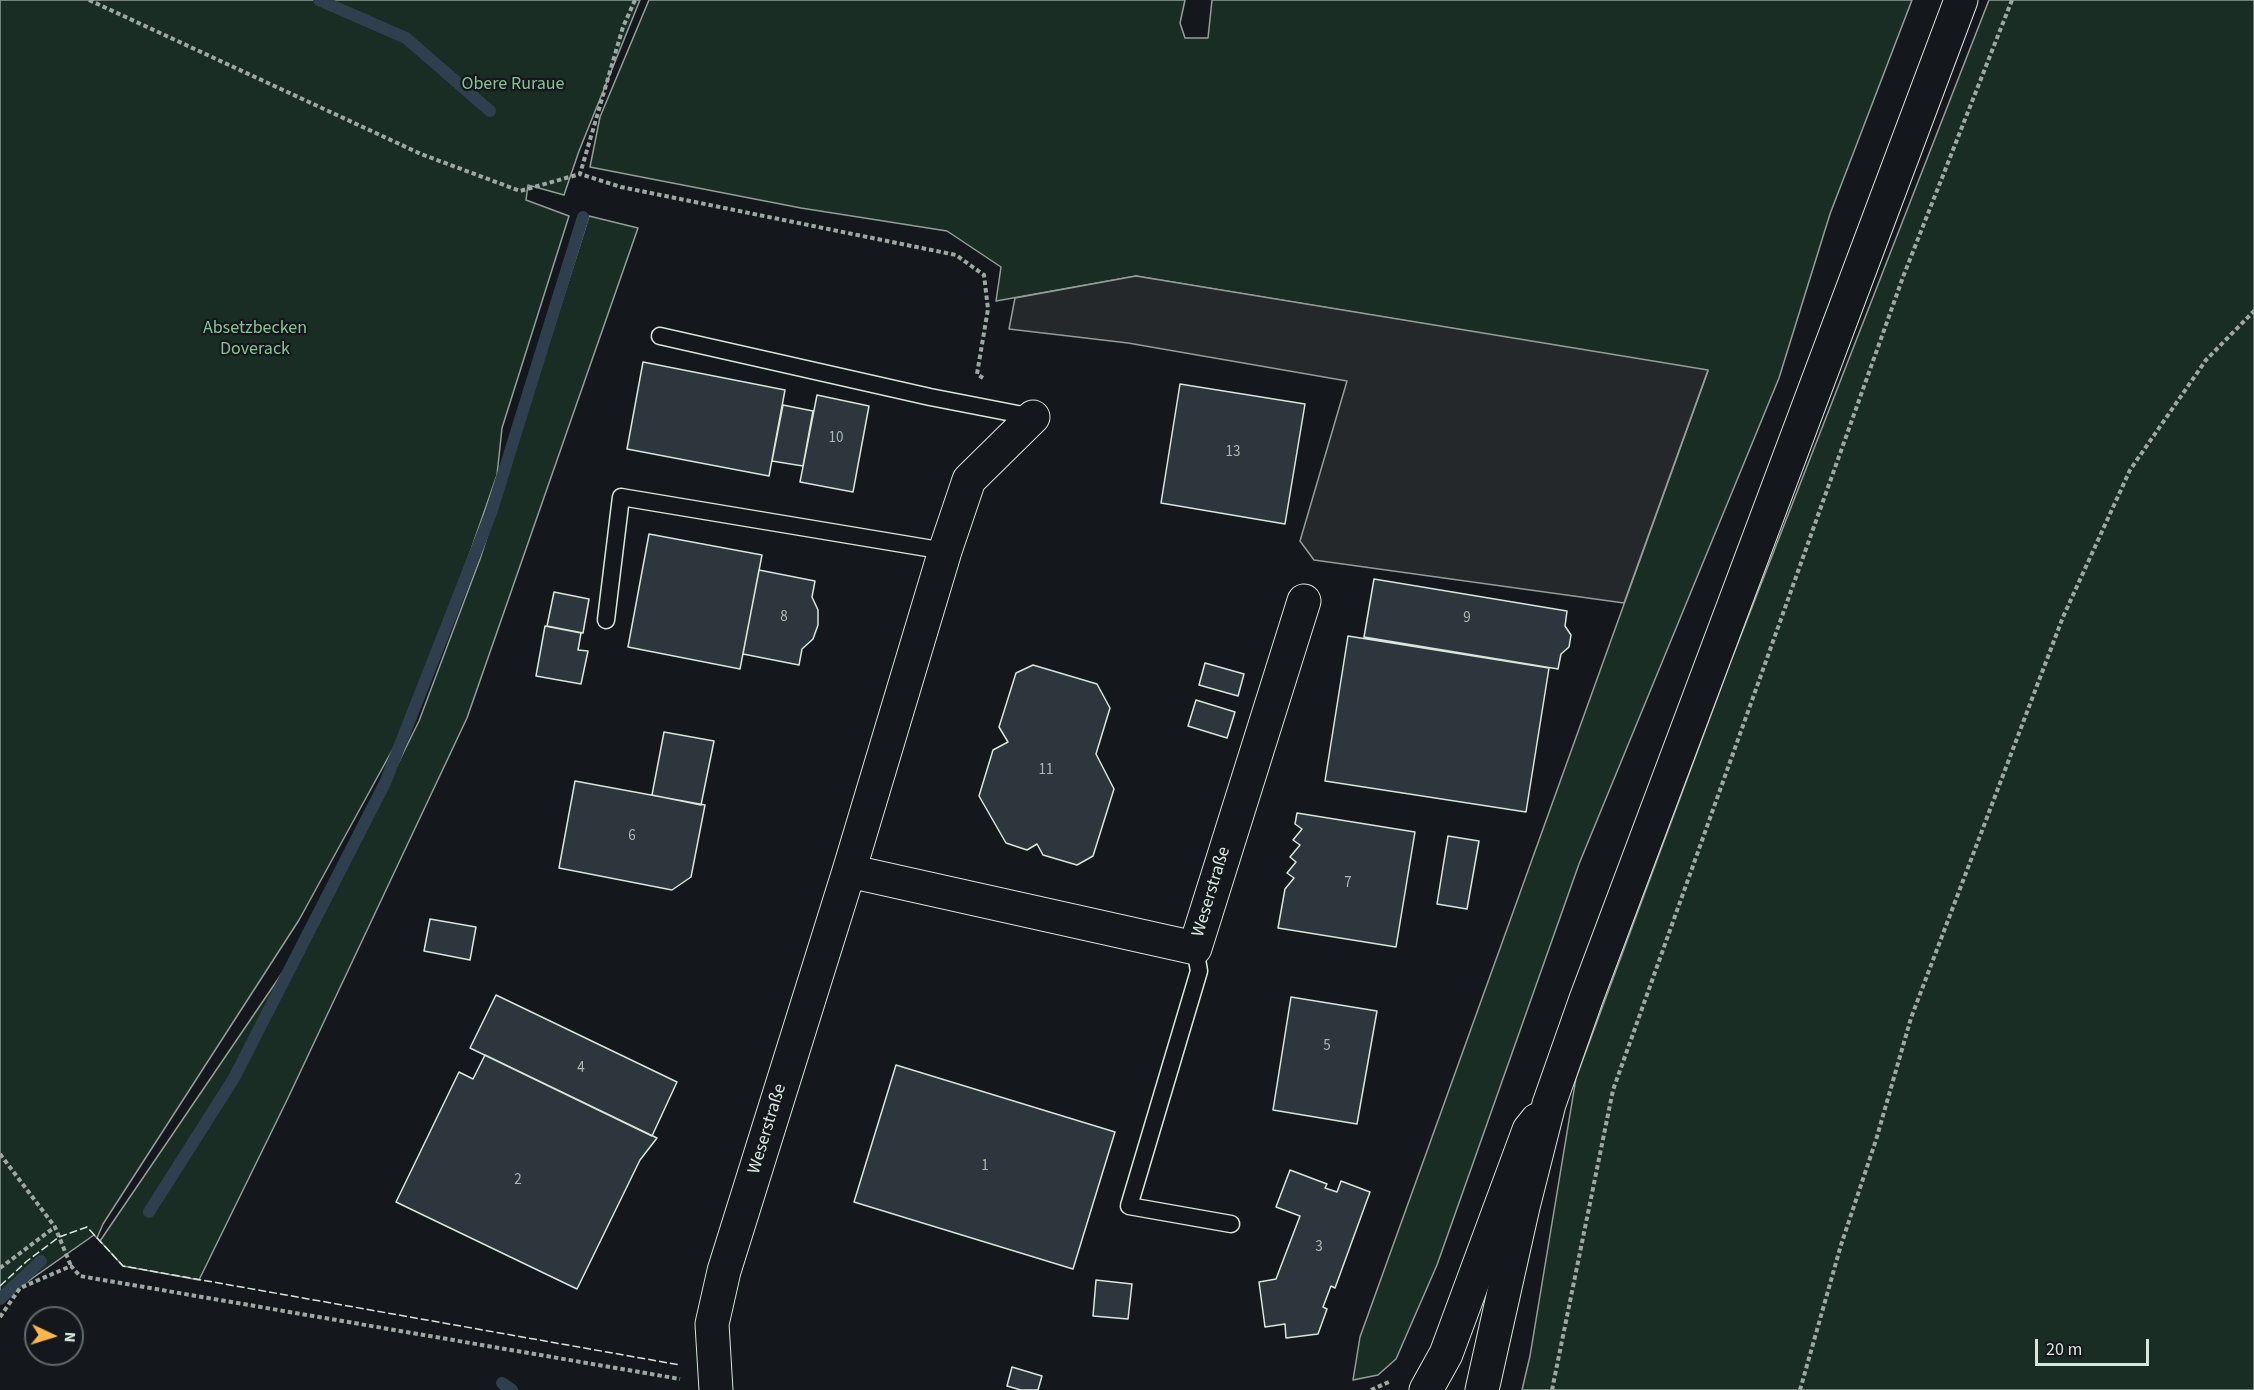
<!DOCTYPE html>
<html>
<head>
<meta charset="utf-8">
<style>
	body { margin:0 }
	#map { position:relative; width:2254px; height:1390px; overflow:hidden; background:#14181c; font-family:"Source Sans 3",sans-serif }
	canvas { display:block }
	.north { position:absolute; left:24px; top:1306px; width:60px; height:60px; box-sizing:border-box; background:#14181c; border:2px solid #626a69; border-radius:50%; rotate:94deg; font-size:16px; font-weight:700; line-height:24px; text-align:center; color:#d8e6dc }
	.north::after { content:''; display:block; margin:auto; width:21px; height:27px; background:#ffb74d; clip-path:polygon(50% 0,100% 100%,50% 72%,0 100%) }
	.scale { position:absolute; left:2035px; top:1339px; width:114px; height:27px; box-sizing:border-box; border:3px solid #d8e6dc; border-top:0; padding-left:8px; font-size:18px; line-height:21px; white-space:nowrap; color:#d8e6dc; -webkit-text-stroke:4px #14181c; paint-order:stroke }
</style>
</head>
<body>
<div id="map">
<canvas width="2254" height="1390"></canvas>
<div class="north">N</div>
<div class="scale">20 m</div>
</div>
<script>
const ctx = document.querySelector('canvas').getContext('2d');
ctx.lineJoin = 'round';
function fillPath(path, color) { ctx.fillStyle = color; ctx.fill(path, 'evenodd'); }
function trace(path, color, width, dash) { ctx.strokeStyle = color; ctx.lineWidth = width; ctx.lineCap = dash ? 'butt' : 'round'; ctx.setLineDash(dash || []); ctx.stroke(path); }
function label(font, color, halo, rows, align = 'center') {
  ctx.font = font + ' "Source Sans 3",sans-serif'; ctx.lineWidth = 4.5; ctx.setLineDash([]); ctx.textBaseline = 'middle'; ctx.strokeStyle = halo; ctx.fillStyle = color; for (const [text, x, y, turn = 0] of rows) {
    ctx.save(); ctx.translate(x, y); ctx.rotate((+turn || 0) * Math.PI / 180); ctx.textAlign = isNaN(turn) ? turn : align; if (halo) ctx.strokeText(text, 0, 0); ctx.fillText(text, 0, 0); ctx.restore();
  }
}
const green = new Path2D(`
	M0 0H640L579 151 564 195 528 185 526 200 569 216 502 428 497 475 417 705 299 920 103 1224 97 1238 94 1235 0 1301Z
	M649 0H1185L1180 23 1185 38H1208L1212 0H1912L1830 214 1779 378 1579 864 1437 1265 1396 1359 1378 1375 1353 1380 1360 1337 1708 371 1136 276 996 301 1001 267 947 231 801 208 590 167 600 117Z
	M1989 0H2254V1390H1522L1530 1356 1576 1078 1731 661Z
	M589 216 638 228 467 718 288 1098 199 1280 123 1266 100 1241 327 907 419 721 480 559Z`);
fillPath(green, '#1a2d24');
trace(green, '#939e99', 1.5);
const parking = new Path2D(`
	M1136 276 1708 370 1624 603 1314 560 1300 541 1347 381 1128 343 1009 329 1015 298Z`);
fillPath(parking, '#24282b');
trace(parking, '#939e99', 1.5);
trace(new Path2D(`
	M319 0 406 38 490 111
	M149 1212 234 1078 385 783 491 513 583 217
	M0 1299 41 1261
	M502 1383 512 1390`), '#2f3f4d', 12);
const building = new Path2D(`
	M643 362 785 390 769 476 627 449Z
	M1180 384 1305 404 1285 524 1161 503Z
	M817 395 869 406 853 492 800 482Z
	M783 405 813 411 803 466 772 461Z
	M649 534 762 555 740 669 628 647Z
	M759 570 815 581 812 597 818 610V625L813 639 802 649 799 665 743 654Z
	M1374 579 1567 611 1565 626 1571 635 1569 647 1561 654 1558 669 1364 637Z
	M554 592 589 599 583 633 547 626Z
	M545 626 581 633 578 650 588 651 581 684 536 676Z
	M1348 636 1549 668 1526 812 1325 781Z
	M1205 663 1244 674 1238 696 1199 685Z
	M1033 665 1097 684 1110 708 1096 754 1114 789 1093 856 1077 865 1043 855 1037 844 1027 850 1006 843 979 796 993 750 1008 742 999 727 1016 673Z
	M1196 700 1235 712 1227 738 1188 726Z
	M664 732 714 741 701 805 652 795Z
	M575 781 705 805 691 877 672 890 559 868Z
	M1297 813 1415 832 1396 947 1278 928 1285 889 1294 878 1287 873 1296 862 1290 857 1300 845 1293 840 1302 829 1295 824Z
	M1448 836 1479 841 1467 909 1437 904Z
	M430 919 476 927 470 960 424 951Z
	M496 995 677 1082 652 1136 470 1048Z
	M1291 997 1377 1011 1357 1124 1273 1110Z
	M485 1055 657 1138 640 1160 577 1289 396 1202 459 1072 473 1079Z
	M896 1065 1115 1132 1073 1269 854 1202Z
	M1290 1170 1327 1184 1325 1188 1337 1192 1341 1181 1370 1192 1335 1288 1331 1286 1323 1307 1327 1309 1318 1334 1286 1338 1285 1324 1265 1327 1259 1282 1276 1279 1300 1216 1276 1207Z
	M1096 1280 1132 1284 1128 1319 1093 1316Z
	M1012 1367 1042 1376 1038 1390H1021L1007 1386Z`);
fillPath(building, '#2c363c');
trace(building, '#d8e6dc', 1.5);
const service = new Path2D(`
	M660 336 930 397 1033 417
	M606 620 621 497 945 551
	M1195 948 1199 971 1129 1206 1231 1224`);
const minor = new Path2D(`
	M849 871 1195 948 1304 601
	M716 1390 712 1324 724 1271 849 871 945 551 969 480 1033 417
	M1426 1390 1446 1354 1529 1130 1537 1120`);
const secondary = new Path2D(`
	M1482 1390 1523 1207 1549 1104 1586 999 1961 0`);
trace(service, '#d8e6dc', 19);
trace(minor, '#d8e6dc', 35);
trace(secondary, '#d8e6dc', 35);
trace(new Path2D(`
	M89 0 421 154 520 191 580 174
	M635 0 623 27 580 174 621 187 956 255 984 275 988 309 977 374 983 378
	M0 1154 55 1227 71 1266
	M0 1268 55 1227
	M0 1317 20 1288 71 1266 80 1276 680 1379
	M1371 1390 1391 1381
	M1552 1390 1613 1090 1903 277 2012 0
	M1800 1390 1841 1245 1876 1140 1911 1018 2063 617 2130 470 2206 360 2254 311`), '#9da8a2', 4, [4.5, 3]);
trace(service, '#14181c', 16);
trace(minor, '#14181c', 33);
trace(secondary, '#14181c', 33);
trace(new Path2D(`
	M0 1286 27 1261 59 1237 87 1227 123 1266 680 1365`), '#d8e6dc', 1.5, [8, 3]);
label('15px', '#adbab4', null, [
	["10",836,439],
	["13",1233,453],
	["8",784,618],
	["9",1467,619],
	["11",1046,771],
	["6",632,837],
	["7",1348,884],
	["5",1327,1047],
	["4",581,1069],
	["1",985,1167],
	["2",518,1181],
	["3",1319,1248]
]);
label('18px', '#8ac095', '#14181c', [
	["Obere Ruraue",513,85],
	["Absetzbecken",255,329],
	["Doverack",255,350]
]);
label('18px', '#d8e6dc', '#14181c', [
	["Weserstraße",1212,892,-73],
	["Weserstraße",768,1129,-73]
]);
</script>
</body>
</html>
